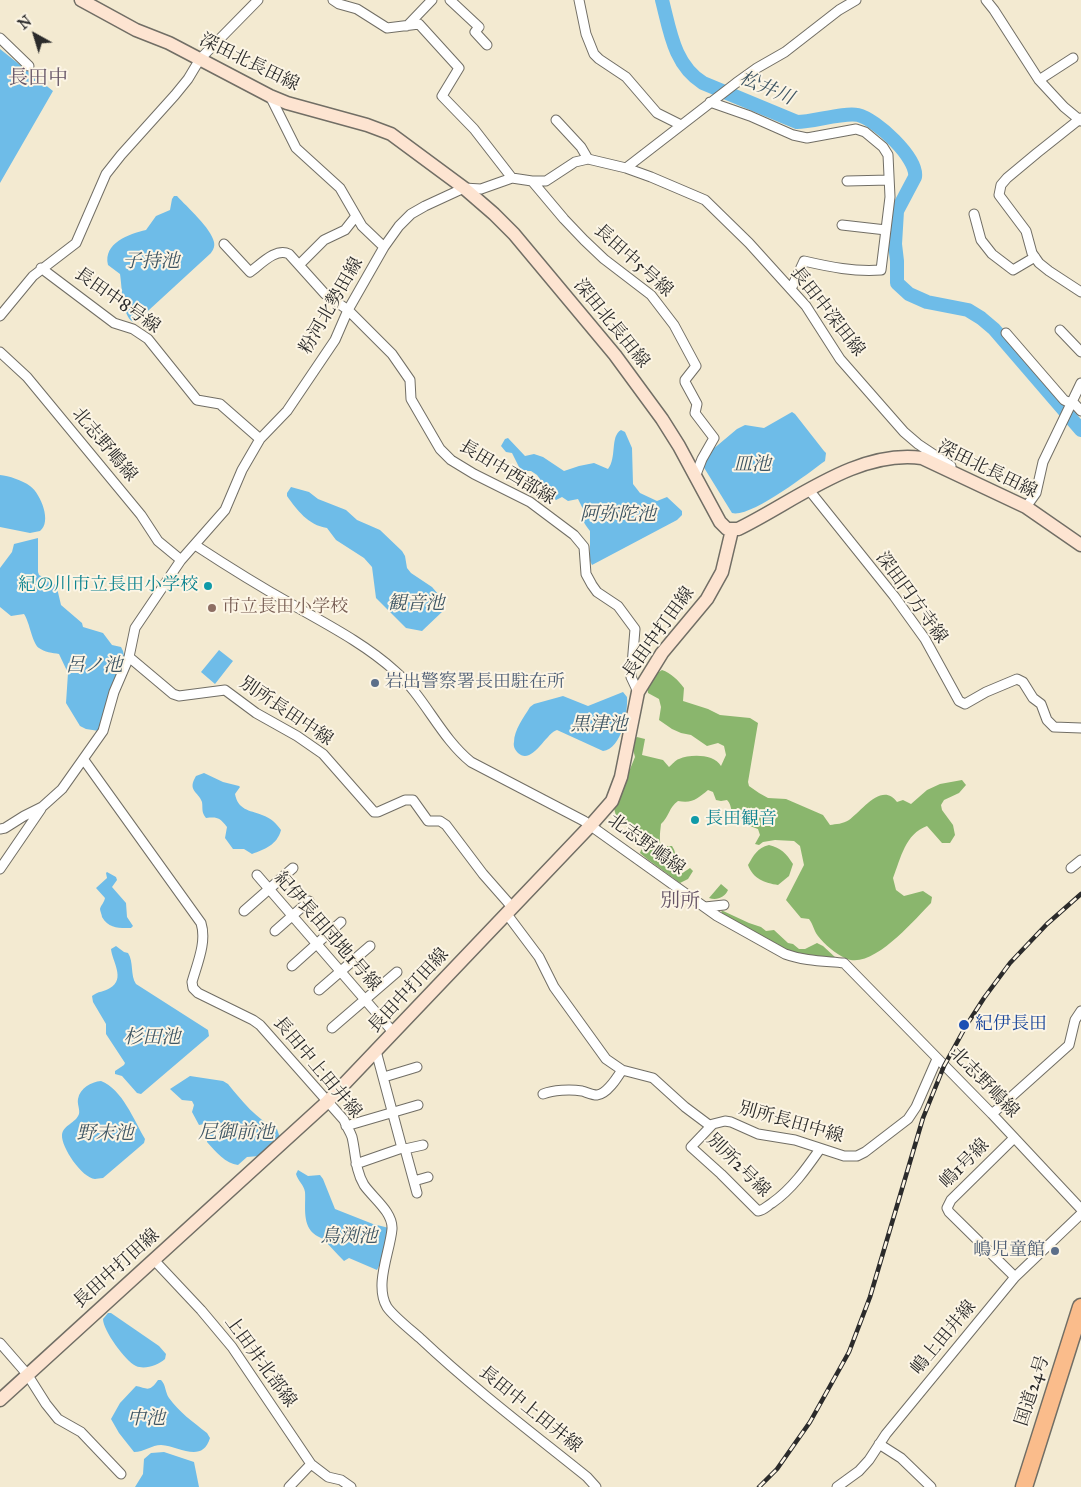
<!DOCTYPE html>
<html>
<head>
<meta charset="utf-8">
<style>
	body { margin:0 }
	#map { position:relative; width:1081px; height:1487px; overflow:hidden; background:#f3ead1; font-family:"IM FELL Great Primer",serif }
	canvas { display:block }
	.north { position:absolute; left:10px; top:10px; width:50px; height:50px; -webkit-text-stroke:4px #fcf5e5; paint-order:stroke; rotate:321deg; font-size:14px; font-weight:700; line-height:20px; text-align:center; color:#2b2b2b }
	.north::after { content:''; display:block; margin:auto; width:18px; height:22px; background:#2b2b2b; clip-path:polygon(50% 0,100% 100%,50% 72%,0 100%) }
</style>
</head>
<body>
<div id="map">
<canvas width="1081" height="1487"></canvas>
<div class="north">N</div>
</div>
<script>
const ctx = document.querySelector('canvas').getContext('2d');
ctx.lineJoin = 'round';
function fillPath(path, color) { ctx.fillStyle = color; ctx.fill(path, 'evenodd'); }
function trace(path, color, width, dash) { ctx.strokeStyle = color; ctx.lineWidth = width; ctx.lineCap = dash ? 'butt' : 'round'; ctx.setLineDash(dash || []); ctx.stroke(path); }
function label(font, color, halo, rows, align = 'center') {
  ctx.font = font + ' "IM FELL Great Primer","Noto Serif JP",serif'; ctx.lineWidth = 4; ctx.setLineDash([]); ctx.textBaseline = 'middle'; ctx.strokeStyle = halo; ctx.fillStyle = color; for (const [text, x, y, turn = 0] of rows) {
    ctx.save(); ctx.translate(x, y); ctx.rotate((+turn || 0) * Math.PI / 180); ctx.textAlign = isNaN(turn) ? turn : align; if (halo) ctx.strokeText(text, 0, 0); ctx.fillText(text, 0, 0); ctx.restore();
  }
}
fillPath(new Path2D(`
	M662 670C671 673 678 680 684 688L683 701 708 709 720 715 750 718 758 723 748 782 749 786 759 793 768 798 786 799 823 815 830 825C836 824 843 824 849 820 861 812 882 781 897 802L903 800 911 804 927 790 940 784 962 780 966 785 959 793 944 800 941 805 942 810 953 825 955 835 950 843H942L927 826C905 834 901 858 893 878L896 890 904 896 923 891 932 897 931 903C915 919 871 972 845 958 836 954 824 944 818 936 814 931 813 924 809 919L801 918 786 900 804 865 800 846 794 841 775 840 763 842 759 845 755 844 760 835 758 829 747 825 743 821 735 820C730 814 733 806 727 800L721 801 716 800 713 792 708 790C698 798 693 804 678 801 669 807 669 817 661 824 660 834 658 843 664 852L667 846H672C679 857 672 855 667 864L676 873 681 874 690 868 693 871 688 879 680 883 647 859 640 853 643 845 642 839 622 823 616 816 614 808 635 757 632 745 634 739 637 737 645 739 642 755 663 760 669 767C672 765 675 760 679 759 691 754 714 754 721 766L726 755 724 746 718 743 707 746 691 735 681 733 672 729 659 720 661 707 659 699 648 693C646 680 652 676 662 670Z
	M769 845C781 848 786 853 793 864L789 876 778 885C765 883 753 879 748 865 754 855 757 848 769 845Z
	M721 884 728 890C725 897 717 901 709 898Z
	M721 910 749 923 761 927 766 931 774 930 788 943 793 944 799 949H805L817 943 823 946 836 958H823L788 951 723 916Z`), '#8ab66d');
fillPath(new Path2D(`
	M0 49 53 91 0 183Z
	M174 196H177C187 207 211 228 214 242 215 247 213 250 211 253L137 321 133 322C122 316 122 286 120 274L108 265C103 243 129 234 146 230L156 216 170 210 172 199Z
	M792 412 795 414 824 451 826 453 825 461C807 474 751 518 732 513L703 466 712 450 737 429 745 425 764 428Z
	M621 430 625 432 632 448 633 484 640 493 657 501 667 497 682 511V515L677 520 592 565 590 561V531C584 523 581 520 584 511L578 499 568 501 562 497 556 500 548 496 546 494 547 491 542 487 540 479 537 475 531 471H521L512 453 506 452 501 446 505 439 508 438 525 456 534 454 543 457 564 471 579 466 594 463 608 469C617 458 610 436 621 430Z
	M0 475C9 476 22 480 30 486 41 494 52 522 40 531L30 533 0 527Z
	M291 487 309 492 318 499 346 510 357 520 380 530 402 551 405 556 407 568 411 573 432 587 445 602 443 611 422 631 406 628 376 598 372 567 364 558 336 540 327 528C308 525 297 510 287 496V493Z
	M38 538V572L39 575 53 582 57 588 61 605 82 623 83 627 103 633 112 645 121 647 123 651 125 660 99 731 86 729 80 726 66 703 68 673 59 654C53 653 44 652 39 648 32 643 30 623 24 614L11 616 0 607V568L12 552 14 544Z
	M219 650 233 661 215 684 201 672Z
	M623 692 627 697C628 712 622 749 603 751L557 730C546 733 532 766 518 753 515 750 513 746 514 742 514 730 524 717 530 707L534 704 563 696 588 706Z
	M204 773 223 782 239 786 240 787 235 794C238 810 249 810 262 815 271 818 276 823 281 830 277 845 265 849 252 854L244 849H233L225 838 227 827C219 817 217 817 206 818 201 812 203 808 202 802 198 791 187 791 196 776Z
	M107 872 116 877 117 880 112 887 126 903 127 917 133 926 131 928C119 928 109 929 102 917 102 915 100 911 100 909 101 905 104 903 105 898L96 888 107 878 106 873Z
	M116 946 124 952 128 953C134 962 130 975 136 984L208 1030 209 1036 141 1094 137 1093 122 1076 115 1074V1071L124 1065 125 1063 106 1034V1024L93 1002 92 996C98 991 104 992 110 988 126 979 112 961 111 949Z
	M190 1076 223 1081 228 1084C242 1101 256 1119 277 1129L280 1138 259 1156 247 1157 238 1165C226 1164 215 1151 207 1142L208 1127 204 1124 199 1125 192 1112 194 1105 192 1101 182 1100 170 1089Z
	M101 1081C122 1089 134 1120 145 1139L144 1143 103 1178C100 1178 97 1179 95 1179 82 1178 61 1147 62 1135 63 1125 76 1123 79 1114 80 1109 77 1104 78 1099 80 1088 91 1082 101 1081Z
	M298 1170 308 1176 320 1175 323 1179 335 1209 373 1224 389 1228 381 1262 377 1270 349 1258 344 1261 343 1260C336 1253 330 1246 323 1239 320 1237 316 1236 313 1233 302 1223 306 1204 305 1192 304 1185 298 1181 296 1174Z
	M108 1313H111L159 1346 166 1354 165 1359C158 1365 145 1370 136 1366 125 1361 103 1330 103 1319Z
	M158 1380H161C166 1385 165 1392 169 1398 179 1412 193 1422 207 1433L210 1438C202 1464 179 1446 161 1445 152 1445 144 1452 134 1452L119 1433 111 1419 120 1403 136 1386C147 1388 149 1393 158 1380Z
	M164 1452 194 1462 199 1487H135L143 1474 144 1459 151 1453Z`), '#6ebce8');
trace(new Path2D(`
	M662 0C670 31 674 65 703 83L797 122C813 122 844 112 858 115 876 119 918 158 915 177L897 211 895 244 897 261V283L909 294 927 302 968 310 981 318 994 329 1081 430`), '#6ebce8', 14);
const street = new Path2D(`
	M333 0 339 4 357 9 387 28 419 24 459 68 442 96 474 129 512 178
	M450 0 479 27 475 32 487 45
	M579 0 586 34 594 54 599 59 626 77 657 113 681 125
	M986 0 994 10 1039 80 1064 107 1081 121
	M407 26 432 0
	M0 38 29 66
	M1039 80 1073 58
	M270 96 296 148 340 188 362 226 384 247
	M710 102 750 116 793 135 807 138 856 129 865 132 883 147 888 155 890 197 881 270C854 272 830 267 804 261L791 289
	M1081 118 1037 153 1007 178 1001 185 999 195 1026 231 1032 253 1039 263 1049 271 1081 292
	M556 120 581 147 588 159
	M626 168 736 83 757 68 785 52 839 10 856 0
	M532 181 564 219 584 240 604 259 651 295 674 325 696 366 685 380V382L697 404 695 413 714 438 702 459 695 477
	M847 181 889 180
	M974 214 981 240 992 254 1013 270 1035 257
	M842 225 886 230
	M224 244 250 272C260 265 276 247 289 254L325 294 348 310 392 354 410 380 411 399 440 449 451 460 474 474 530 502 574 535 584 547 586 574 592 585 597 592 618 606 635 629 631 677 638 692
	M299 265 324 240 345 230 356 216
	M41 268 114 323 133 329 148 339 197 400 220 404 260 439
	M0 316 33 276 76 243 106 174 121 155 175 95 188 79 200 59 258 0
	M1060 330 1081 352
	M1006 333 1064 400 1068 402 1072 401 1081 411
	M0 352 27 377 141 515 158 541 181 560
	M809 490 894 596 925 639 959 701 965 704 986 692 1017 679 1023 682 1033 698 1041 704 1047 720 1054 727 1081 728
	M1026 507 1036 493 1043 462 1081 383
	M195 545C227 566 259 586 293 605 328 625 365 644 395 671 425 697 440 737 471 762L584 821 717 916 785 954C804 961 824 961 844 963L992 1114 1081 1209
	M129 657 173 694 179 696 225 690 256 713 297 736 323 754 374 812H378L405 800H413L428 821H440L446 825 483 874 512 907
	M84 760 201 923C207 942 197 964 192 982L193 988 198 993 253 1020 260 1025 344 1120C346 1126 350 1131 352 1137 356 1154 355 1170 364 1185 373 1198 393 1212 392 1229 390 1252 374 1285 387 1307 393 1316 412 1331 421 1339 473 1388 531 1432 587 1477L596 1487
	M0 829 5 828 24 816 42 807 62 789 103 731 114 692 129 657 135 628 181 560 225 510 242 470 260 439 287 411 335 340 348 310 384 247 399 226 411 214 425 206 464 188 481 189 512 178 532 181H546L575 162 588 159 626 168 651 177 705 200 749 243 806 306 840 359 904 432 918 444 951 466
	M1071 868 1081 860
	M0 869 41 809
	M257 875 393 1032
	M705 907 724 905
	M244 911 293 868
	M506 913 539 957 554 987 606 1059 622 1070 653 1078 685 1107 709 1125 725 1121 731 1122 758 1134 795 1140 844 1156H857L865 1152 908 1119 916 1107 937 1059
	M275 931 309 901
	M292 966 341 922
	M319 990 370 946
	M332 1028 397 972
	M376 1051 402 1148 405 1149 417 1193
	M384 1077 417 1067
	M543 1094C553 1090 570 1089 582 1091 586 1092 592 1095 597 1095 607 1094 617 1078 622 1070
	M992 1114 1069 1045 1075 1020 1081 1011
	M712 1125 691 1147 721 1174 758 1211C764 1210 767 1206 772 1203 792 1189 806 1169 820 1149
	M346 1126 418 1105
	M1014 1138 951 1200 947 1208 949 1212 1015 1277
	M405 1149 423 1145
	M356 1164 402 1148
	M414 1181 428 1177
	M154 1260 201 1310 232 1347 311 1464 289 1487
	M0 1343 27 1374 46 1404 58 1419 81 1432 121 1474
	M879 1444 901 1458 931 1487
	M311 1464 328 1477 341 1480 351 1487
	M837 1487 859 1471 869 1460 886 1434 1015 1277 1081 1214`);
const secondary = new Path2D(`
	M81 0 136 30 169 43 270 96 287 103 367 125 391 134 464 188 494 214 514 234 615 355 662 419 679 446 720 522 727 529H738C794 502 857 449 922 458L1026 507 1081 545
	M0 1400 327 1102 591 825 612 801 621 777 638 692 662 653 707 599 722 572 732 530`);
const highway = new Path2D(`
	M1024 1487 1081 1307`);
trace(street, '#716e65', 11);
trace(secondary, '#716e65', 15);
trace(highway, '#716e65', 19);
trace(street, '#fff', 9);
trace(secondary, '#fde4d1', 12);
trace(highway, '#fabc8b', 16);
const rail = new Path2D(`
	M759 1487 777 1469 810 1422 849 1352 870 1297 923 1118 944 1066 966 1026 984 998 1010 963 1047 924 1081 894`);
trace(rail, '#2b2b2b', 4.5);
trace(rail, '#fcf5e5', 2.5, [8]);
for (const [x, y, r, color] of [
	[208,586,5,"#0f9aa8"],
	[212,608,5,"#8d6e63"],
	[375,683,5,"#5c6f8a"],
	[695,820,5,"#0f9aa8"],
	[964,1025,6,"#1a4fb4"],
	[1055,1251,5,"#5c6f8a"]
]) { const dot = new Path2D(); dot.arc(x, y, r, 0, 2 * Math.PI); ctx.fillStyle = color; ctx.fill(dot); trace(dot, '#fcf5e5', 2); }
label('18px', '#2b2b2b', '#fcf5e5', [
	["深田北長田線",249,63,26],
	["長田中5号線",633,261,42],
	["長田中8号線",117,301,35],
	["粉河北勢田線",332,306,-60],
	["長田中深田線",827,312,52],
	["深田北長田線",611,324,51],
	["北志野嶋線",104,445,50],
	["深田北長田線",987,470,26],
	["長田中西部線",507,473,31],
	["深田円方寺線",911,598,54],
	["長田中打田線",659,633,-54],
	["別所長田中線",286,712,34],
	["北志野嶋線",646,845,36],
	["紀伊長田団地1号線",327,932,49],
	["長田中打田線",409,991,-47],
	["長田中上田井線",317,1068,50],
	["北志野嶋線",984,1083,46],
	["別所長田中線",791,1123,16],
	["嶋1号線",965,1164,-45],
	["別所2号線",738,1166,45],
	["長田中打田線",117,1269,-42],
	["嶋上田井線",944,1338,-50],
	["上田井北部線",260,1362,54],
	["国道24号",1033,1391,-72],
	["長田中上田井線",530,1410,39]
]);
label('18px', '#0d838f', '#fcf5e5', [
	["紀の川市立長田小学校",198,586],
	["長田観音",705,820,"left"]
], 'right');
label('18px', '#785e54', '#fcf5e5', [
	["市立長田小学校",222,608]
], 'left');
label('18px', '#4e5e75', '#fcf5e5', [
	["岩出警察署長田駐在所",385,683],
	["嶋児童館",1045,1251,"right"]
], 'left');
label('18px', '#164399', '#fcf5e5', [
	["紀伊長田",975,1025]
], 'left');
label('italic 19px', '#3f5664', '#fcf5e5', [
	["松井川",766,89,23],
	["子持池",151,262],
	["皿池",752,465],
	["阿弥陀池",618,515],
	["観音池",416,604],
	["呂ノ池",94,666],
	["黒津池",599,725],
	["杉田池",152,1038],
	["尼御前池",236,1133],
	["野末池",105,1134],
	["鳥渕池",349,1237],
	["中池",146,1419]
]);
label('20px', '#665567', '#fcf5e5', [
	["長田中",38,79],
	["別所",680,902]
]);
</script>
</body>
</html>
